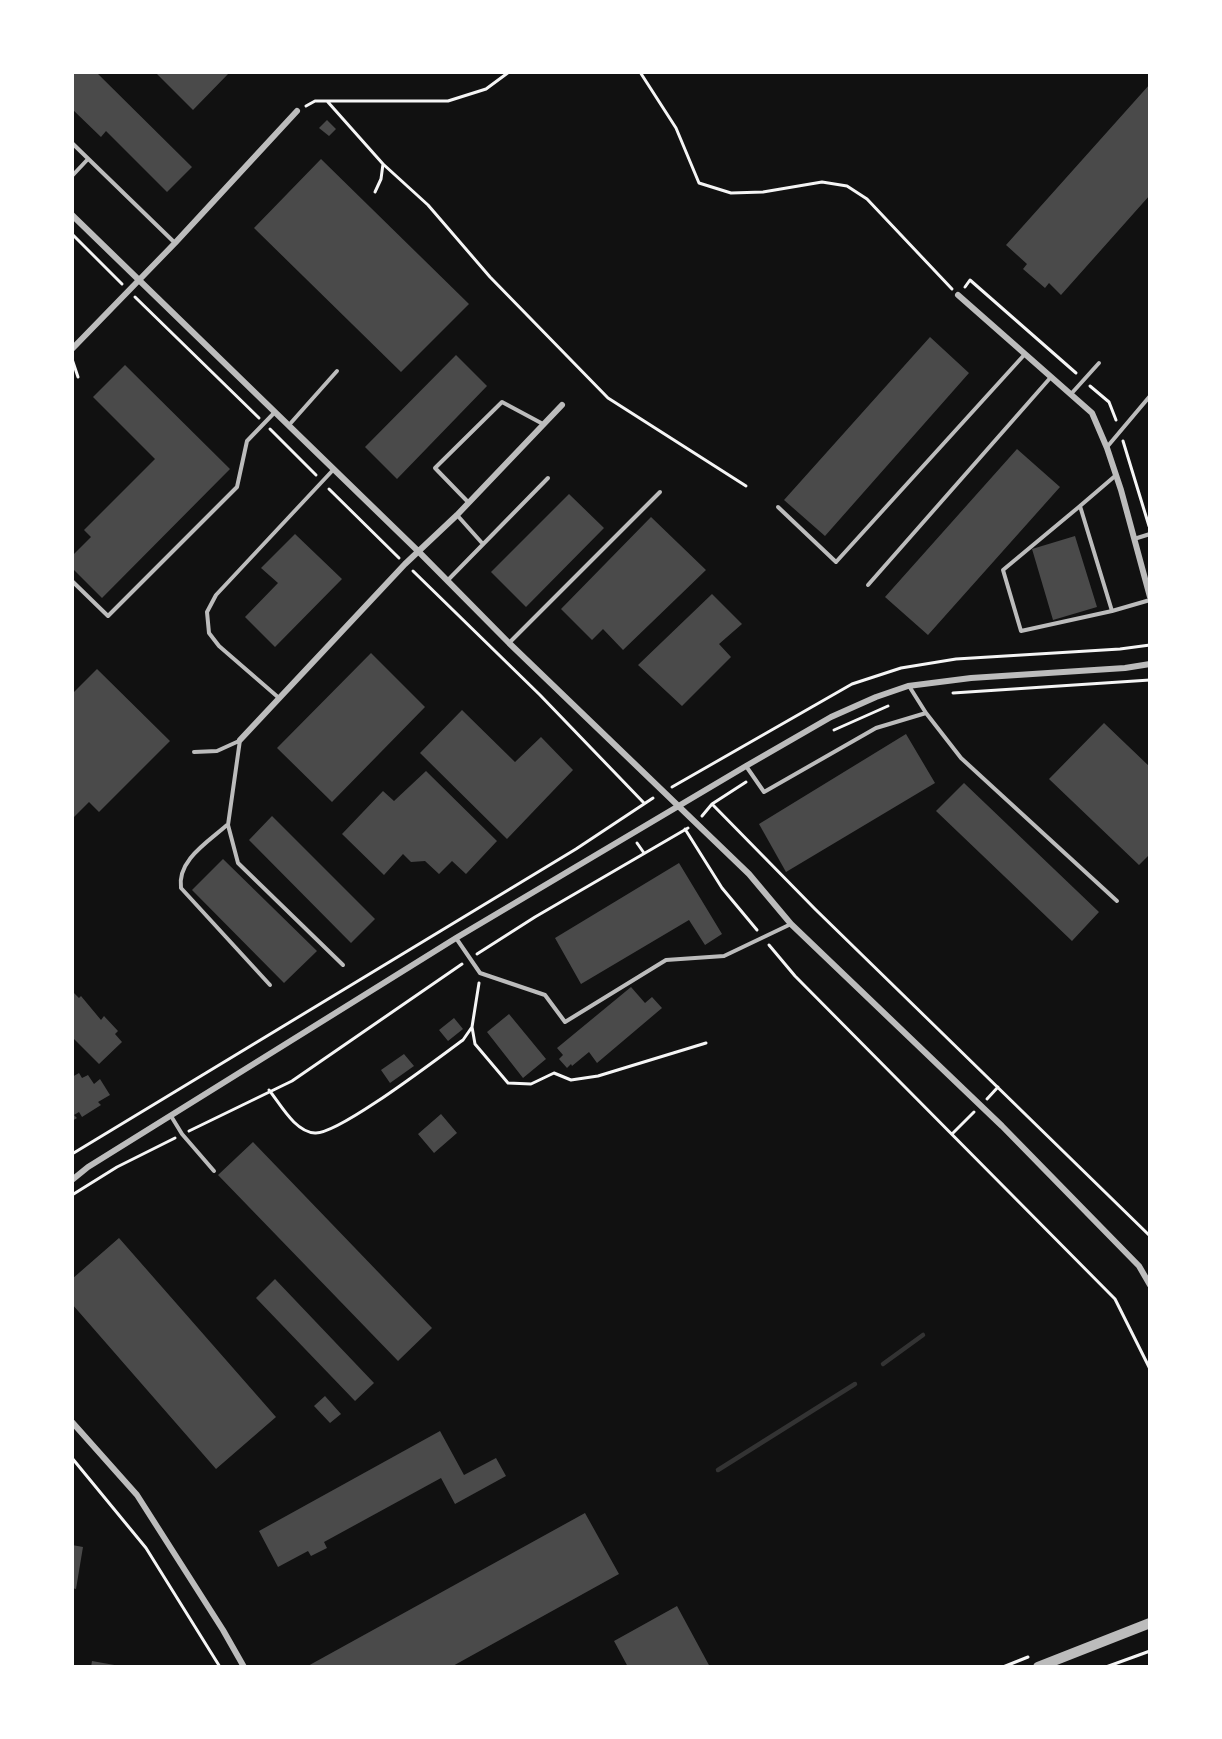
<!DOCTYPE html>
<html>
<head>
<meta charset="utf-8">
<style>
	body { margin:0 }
	#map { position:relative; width:1222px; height:1739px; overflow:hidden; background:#111; font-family:Poppins,sans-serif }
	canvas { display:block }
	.frame { position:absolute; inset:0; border:74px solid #fff; pointer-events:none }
</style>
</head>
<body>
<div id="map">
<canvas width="1222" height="1739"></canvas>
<div class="frame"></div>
</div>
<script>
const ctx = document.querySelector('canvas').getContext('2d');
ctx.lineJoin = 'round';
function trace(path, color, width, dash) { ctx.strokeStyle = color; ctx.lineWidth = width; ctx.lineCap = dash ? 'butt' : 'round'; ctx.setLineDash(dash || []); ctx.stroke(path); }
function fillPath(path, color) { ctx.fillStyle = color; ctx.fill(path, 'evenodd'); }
trace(new Path2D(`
	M883 1364 923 1335
	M718 1470 855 1384`), '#333', 4.5);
fillPath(new Path2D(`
	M72 72H96L192 167 167 192 106 131 101 137 72 109Z
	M155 72H228L229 73 193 110Z
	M1150 84V195L1061 295 1049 283 1045 288 1023 269 1027 264 1006 245Z
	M327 120 336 129 329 136 319 128Z
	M321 159 469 304 401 372 254 228Z
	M930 337 969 373 825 536 784 500Z
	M456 355 487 386 397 479 365 447Z
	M125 365 230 469 102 598 72 568V556L91 537 84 530 155 459 93 397Z
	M1017 449 1060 487 928 635 885 597Z
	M569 494 604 528 526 607 491 572Z
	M651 517 706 570 623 650 603 629 592 640 561 609Z
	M295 534 342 579 275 647 245 617 278 583 261 568Z
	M1075 536 1097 607 1053 620 1032 549Z
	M712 594 742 624 719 644 731 657 682 706 638 665Z
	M371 653 425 707 332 802 277 748Z
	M97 669 170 741 99 812 89 802 72 819V694Z
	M462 710 515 762 541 737 573 770 507 839 420 753Z
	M1104 723 1150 767V854L1139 865 1049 779Z
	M906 734 935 783 786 872 759 824Z
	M426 771 497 841 466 874 452 861 439 874 425 861 411 862 403 854 384 875 342 834 383 791 394 801Z
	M964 783 1099 912 1072 941 936 811Z
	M272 816 375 919 351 943 249 840Z
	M223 859 317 951 284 983 192 890Z
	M679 863 722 934 705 945 689 920 581 984 555 938Z
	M631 987 645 1003 652 997 662 1008 597 1063 589 1052 572 1066 571 1064 567 1068 559 1059 563 1055 557 1048Z
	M72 991 79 998 81 996 101 1020 104 1016 118 1031 115 1034 122 1042 99 1064 72 1037Z
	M509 1014 546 1059 523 1078 487 1032Z
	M454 1018 463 1029 448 1041 439 1030Z
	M404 1054 414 1066 390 1083 381 1070Z
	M79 1073 82 1078 88 1075 94 1084 100 1079 110 1095 98 1102 101 1105 82 1117 79 1112 74 1115 77 1118 72 1121V1077Z
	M441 1114 457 1133 434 1153 418 1134Z
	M253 1142 432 1328 398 1361 218 1175Z
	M119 1238 276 1417 216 1469 72 1304V1279Z
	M275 1279 374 1383 355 1401 256 1298Z
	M325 1396 341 1414 330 1423 314 1406Z
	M440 1431 464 1475 496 1458 506 1476 455 1504 441 1478 324 1542 327 1548 311 1556 308 1551 278 1567 259 1531Z
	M585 1513 619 1574 451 1667H306Z
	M72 1545 83 1547 76 1589 72 1588Z
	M677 1606 710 1667H628L614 1641Z
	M92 1661 120 1666V1667H91Z`), '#4a4a4a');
trace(new Path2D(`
	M640 72 676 128 699 183 731 193 763 192 822 182 847 186 867 199 952 289
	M327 101 383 164 381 179 375 192
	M306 106 315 101H448L486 89 509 72
	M383 164 428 205 490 277 608 398 746 486
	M72 234 122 284
	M965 287 970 280 1076 373
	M135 297 259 418
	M72 359 78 377
	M1090 386 1109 402 1116 420
	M270 429 316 475
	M1123 441 1149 526
	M329 489 399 558
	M413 571 540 695 644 803
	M953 693 1150 680
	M834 730 888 706
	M672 787 852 684 901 668 956 659 1120 649 1150 645
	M712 804 815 909 1150 1236
	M702 816 712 804 746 782
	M685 829 722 888 757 930
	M637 843 644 853
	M769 945 795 976 1115 1299 1150 1369
	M477 954 535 917 688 828
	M472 1027 475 1044 508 1083 531 1084 554 1073 571 1080 598 1076 706 1043
	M269 1090C281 1105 295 1132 315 1133 338 1135 438 1058 463 1040L472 1027 479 983
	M987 1099 998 1087
	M189 1131 292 1081 462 964
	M952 1134 974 1112
	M72 1154 576 849 653 798
	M72 1195 117 1167 175 1138
	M72 1458 146 1548 220 1667
	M1003 1667 1028 1657
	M1106 1667 1150 1651`), '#f5f5f5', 3);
trace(new Path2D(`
	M72 143 175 243
	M72 176 88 159
	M1071 394 1099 363
	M289 425 337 371
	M1107 447 1150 396
	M1115 476 1080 506 1112 611 1150 600
	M468 502 435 468 502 402 543 424
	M1080 506 1003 570 1021 631 1112 611
	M778 507 836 562 1025 354
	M457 515 482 543
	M1134 539 1150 534
	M448 580 548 478
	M72 581 108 616 237 487 247 441 275 412
	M868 585 1051 377
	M509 643 660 492
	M279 698 219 646 209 633 207 612 216 595 333 470
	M926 713 961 758 1117 901
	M240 740 228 825 238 863 343 965
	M194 752 217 751 239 741
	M746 766 764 792 876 728 926 713 909 686
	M227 825C208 842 177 860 181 888L270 985
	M456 938 480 973 545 995 565 1022 666 960 724 956 791 924
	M171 1116 182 1134 214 1171`), '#bcbcbc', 4);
trace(new Path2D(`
	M72 215 419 552 509 643 749 874 791 924 1002 1126 1139 1266 1150 1285
	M958 295 1092 413 1107 448 1121 490 1150 597
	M72 349 175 243 297 111
	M240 740 405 564 457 515 562 405
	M72 1180 88 1167 456 938 746 766 831 717 876 697 908 686 971 678 1125 668 1150 664
	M72 1422 137 1495 223 1630 244 1667`), '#bcbcbc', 6);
trace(new Path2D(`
	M1038 1667 1150 1623`), '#bcbcbc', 10);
</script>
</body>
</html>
